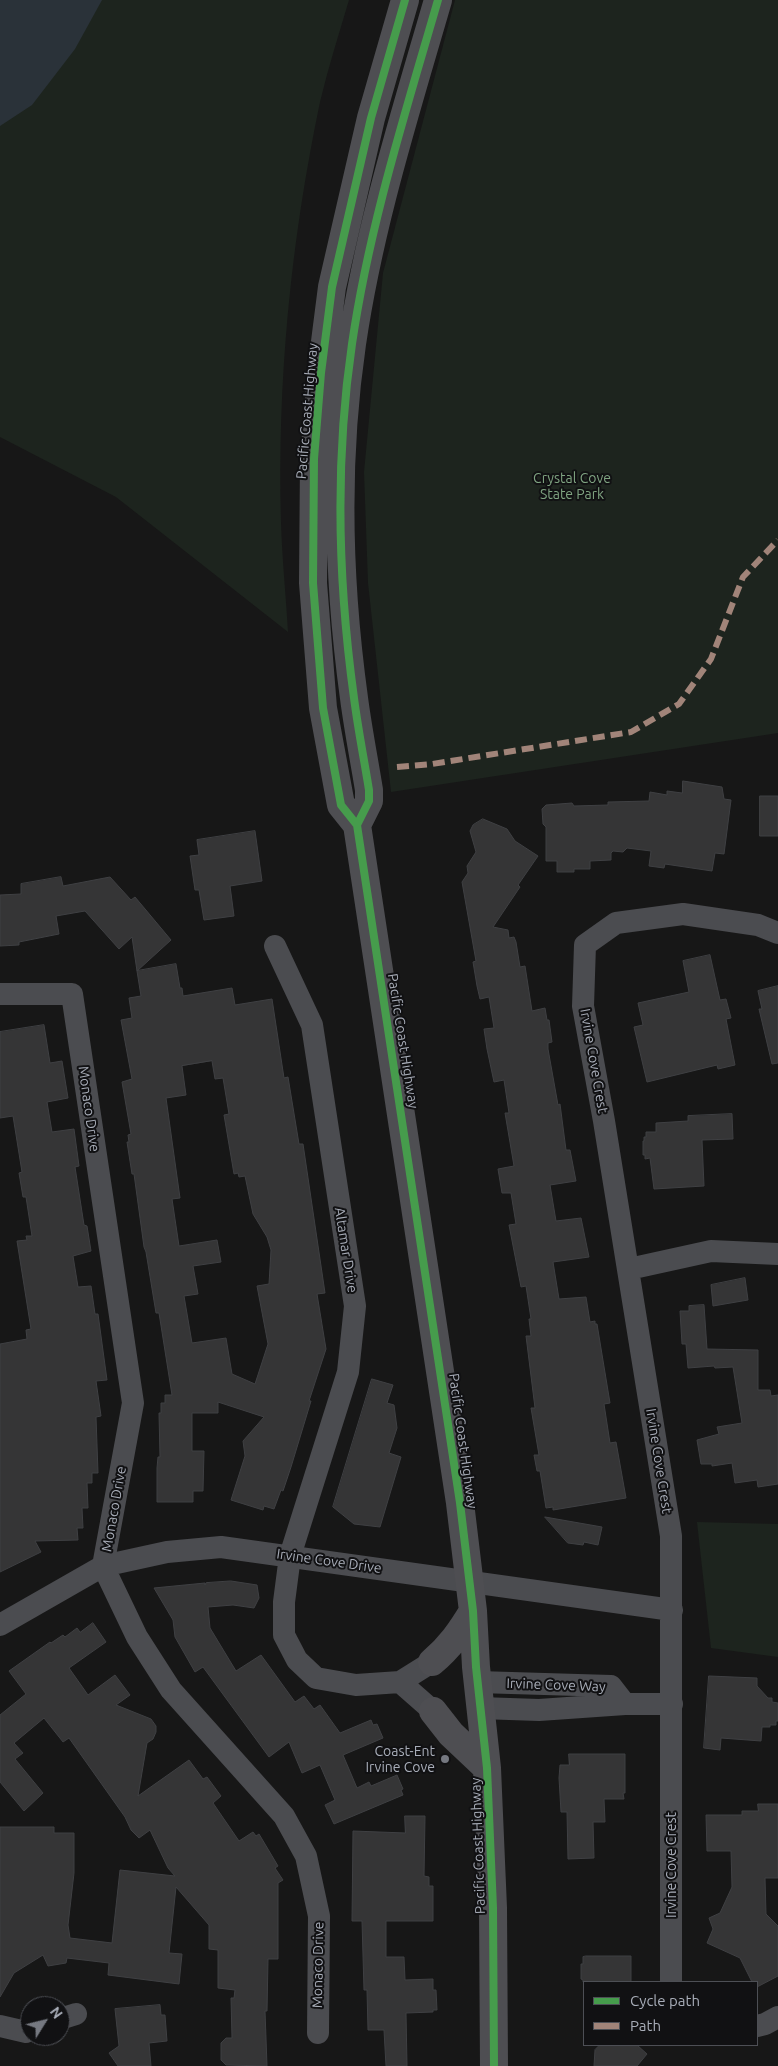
<!DOCTYPE html>
<html>
<head>
<meta charset="utf-8">
<style>
	body { margin:0 }
	#map { position:relative; width:778px; height:2066px; overflow:hidden; background:#171717; font-family:Ubuntu,sans-serif }
	canvas { display:block }
	.legend { position:absolute; left:583px; top:1981px; width:175px; height:65px; box-sizing:border-box; background:#111113; border:1px solid #4d4f55; margin:0; padding:6px 9px; list-style:none; font-size:15px; color:#a8adb8 }
	.legend li { display:flex; align-items:center; gap:10px; height:25px }
	.legend b { width:25px; border:1px solid #4d4f55 }
	.north { position:absolute; left:20px; top:1996px; width:50px; height:50px; box-sizing:border-box; background:#111113; border:1px solid #4d4f55; border-radius:50%; rotate:54deg; font-size:14px; font-weight:700; line-height:20px; text-align:center; color:#a8adb8 }
	.north::after { content:''; display:block; margin:auto; width:18px; height:22px; background:#757880; clip-path:polygon(50% 0,100% 100%,50% 72%,0 100%) }
</style>
</head>
<body>
<div id="map">
<canvas width="778" height="2066"></canvas>
<ul class="legend">
<li><b style="height:6px;background:#469c4c"></b>Cycle path</li>
<li><b style="height:6px;background:#a18479"></b>Path</li>
</ul>
<div class="north">N</div>
</div>
<script>
const ctx = document.querySelector('canvas').getContext('2d');
ctx.lineJoin = 'round';
function fillPath(path, color) { ctx.fillStyle = color; ctx.fill(path, 'evenodd'); }
function trace(path, color, width, dash) { ctx.strokeStyle = color; ctx.lineWidth = width; ctx.lineCap = dash ? 'butt' : 'round'; ctx.setLineDash(dash || []); ctx.stroke(path); }
function label(font, color, halo, rows, align = 'center') {
  ctx.font = font + ' Ubuntu,sans-serif'; ctx.lineWidth = 4; ctx.setLineDash([]); ctx.textBaseline = 'middle'; ctx.strokeStyle = halo; ctx.fillStyle = color; for (const [text, x, y, turn = 0] of rows) {
    ctx.save(); ctx.translate(x, y); ctx.rotate((+turn || 0) * Math.PI / 180); ctx.textAlign = isNaN(turn) ? turn : align; if (halo) ctx.strokeText(text, 0, 0); ctx.fillText(text, 0, 0); ctx.restore();
  }
}
fillPath(new Path2D(`
	M0 0H349C339 34 328 68 320 102 291 240 277 381 281 522 282 559 286 595 288 632L116 497 0 437Z
	M455 0H778V733L391 792 368 583 364 472 383 273Z
	M697 1522 778 1524V1657L711 1648Z`), '#1d241e');
fillPath(new Path2D(`
	M0 0H102L75 49 32 105 0 126Z`), '#2a3239');
const building = new Path2D(`
	M683 781 722 787 724 799 731 800 724 854 715 853 712 871 665 864 664 868 649 866 651 851 627 848 623 852 613 851 611 853V860L590 861V869H574V872H557V861H546V827L543 824 542 809 546 805 572 803 574 806 608 805V802L649 801 650 792 667 795V791L682 793Z
	M760 796H778V836H760Z
	M483 819 507 829 515 841 538 856 518 885 520 887 493 927 508 930 509 938 514 937 516 942 520 967 525 966 532 1011 545 1008 547 1020H549L552 1042 548 1043V1049L558 1105 560 1104 566 1150H570L576 1181 550 1185 556 1221 581 1218 589 1257 553 1262 559 1299 586 1297 590 1322 595 1321V1324H597L610 1403 604 1404 610 1443 616 1442 626 1498 553 1510V1507L546 1508 540 1471H537L534 1455H539L531 1408H535L526 1336H531L529 1319H531L526 1286 521 1287 509 1225 516 1224 511 1193H502L498 1169 514 1166 505 1113H509L504 1080 494 1082 487 1049 484 1029 494 1028 489 997 480 999 477 986 473 962 476 961 462 882 468 873 467 866 476 852 470 831 473 825Z
	M255 831 262 881 230 886 234 916 204 920 199 890H195L190 856 199 855 197 840Z
	M61 877 63 886 110 877 131 900 135 897 171 940 137 971 132 937 119 949 85 911 56 916 59 934 19 942V945L0 946V895L21 894V884Z
	M710 955 720 1000 726 999 731 1018 726 1019 735 1065 718 1069 717 1065 647 1082 634 1027 643 1025 638 1003 689 992 683 961Z
	M176 964 180 988H182L183 996 232 988 235 1005 272 999 284 1078 288 1077 299 1144H303L325 1293 317 1294 326 1349 309 1401H311L291 1467 283 1491 281 1490 274 1509 264 1506 263 1510 231 1500 245 1456 243 1441 264 1417 218 1402V1413H192V1451H204L203 1491H193V1502H157V1468L158 1457H160L159 1413H161V1403H165V1395H172L159 1313H156L146 1252 144 1247 134 1174H132L127 1142H129L128 1135 131 1134 122 1082 132 1079 121 1020 132 1018 129 998 141 996 137 971ZM212 1061 215 1079 223 1078 229 1114 224 1115 234 1174 238 1173 239 1177 245 1176 253 1214 267 1237 271 1250 269 1284 257 1286 268 1344 255 1384 232 1374 226 1338 192 1343 184 1296 198 1294 193 1266 221 1262 217 1240 179 1246 172 1199 180 1198 166 1098 186 1095 182 1066Z
	M778 986V1063L772 1064 759 1009H762L758 991Z
	M44 1025 50 1063 62 1061 68 1098 47 1102 52 1132 74 1129 79 1166 75 1167 84 1225 87 1226 91 1251 73 1256 78 1287 91 1286 95 1314H98L107 1380 96 1381 101 1416 96 1417 98 1473H92V1483H87L88 1508H82L83 1528H77L78 1540 35 1541 41 1552 0 1572V1344L27 1339 26 1330 31 1329 17 1241 27 1240 26 1236H32L26 1197H23L19 1173 22 1172 13 1116 0 1118V1032Z
	M732 1114 733 1139 702 1140 704 1186 654 1189 650 1158 645 1159V1155H643V1141H644V1137H646V1132H656V1123L688 1121V1116Z
	M745 1278 748 1300 713 1306 711 1285Z
	M704 1305 707 1349 758 1350V1390H770L771 1396 778 1395V1484L758 1487 757 1480 735 1483 732 1463 712 1466V1464H701L697 1440 719 1434 717 1427 742 1423 733 1367 715 1368 714 1366 688 1368 686 1344H682L680 1311H689V1306Z
	M372 1379 393 1385 387 1403 394 1405 397 1428 389 1453 401 1457 380 1527 354 1524 333 1507Z
	M545 1517 602 1527 598 1545 584 1542 583 1545 568 1543Z
	M231 1581 257 1585 259 1598 254 1608 233 1605 208 1607 210 1628 236 1671 261 1655 295 1702 304 1696 314 1709 320 1705 340 1733 371 1720 373 1725 377 1724 383 1738 343 1755 357 1788 369 1782 371 1786 397 1775 403 1789 401 1790 403 1795 334 1824 325 1805 335 1800 320 1765 302 1773 289 1742 269 1757 203 1667 195 1672 175 1637 173 1620 154 1588 205 1583V1585L206 1583Z
	M93 1623 106 1642 69 1668 88 1695 115 1675 130 1695 116 1705 151 1719 156 1726V1732L153 1739 147 1743 138 1796 189 1760 203 1779 207 1777 221 1796 213 1803 239 1841 253 1832 256 1836 259 1834 278 1866 275 1868 283 1880 278 1883V1959H268L267 2011H265L267 2066 226 2065 221 2060V2043L226 2038H232L231 1998H234L235 1990 218 1988V1950L209 1949V1925L176 1887 169 1953 182 1954 179 1984 108 1975 109 1963 67 1958 66 1963 48 1966 43 1955 14 1973 0 1997V1827H54V1833H74V1873L68 1925 70 1938 112 1943 120 1870 175 1876 168 1868 150 1830 139 1838 131 1830 125 1817 69 1738 63 1742 44 1718 14 1743 23 1753 15 1759 43 1793 24 1811 0 1782V1715L26 1694 9 1671 50 1642 51 1643 63 1635 65 1637 77 1628 80 1632Z
	M709 1676 757 1678V1686L768 1698H772V1702L778 1703V1721H776V1725H770V1727H762L761 1741 721 1738 720 1750 704 1748Z
	M569 1754H625V1793H623L624 1799H604L605 1822H593L594 1858 568 1859 567 1812H561L559 1778 560 1765H569Z
	M758 1804H778V1878H765L766 1914 778 1926V1976L757 1987V1982H752L740 1958 707 1943 713 1929 709 1918 720 1913 732 1887 731 1851H707L706 1815H742V1811H758Z
	M405 1816H425L424 1876 429 1877V1886H433V1921H386V1957H404L405 1980 433 1979V1990H436L437 2010H433V2012L406 2013 407 2066H386L384 2030H368L367 1990H364L362 1921H352L353 1831 405 1833Z
	M586 1956H631V1982H583V1980L581 1979V1964H583V1957Z
	M160 2005 161 2015H165L167 2041 149 2043 151 2066H118L109 2053 119 2046 115 2009Z
	M600 2045H637L647 2054 637 2066H594L595 2050Z`);
fillPath(building, '#353536');
trace(building, '#3f4043', 1);
trace(new Path2D(`
	M275 946 312 1025 355 1306 348 1372 290 1556 284 1602V1635L297 1660 316 1678 356 1685 400 1682 432 1662
	M0 994H72L133 1403 103 1566 137 1637 171 1690 284 1816 306 1856 319 1916 318 2033
	M629 1269 711 1251 778 1254
	M0 1625 103 1566 167 1552 221 1547 672 1610
	M400 1682 433 1711
	M478 1682 611 1686 625 1704
	M480 1708 539 1710 625 1704H672
	M671 1982V1536L604 1121 583 1006 585 945 616 923 683 914 758 925 778 933
	M60 2019 76 2014
	M0 2026 26 2032 30 2030
	M757 2026 765 2024 778 2017`), '#4b4c50', 22);
trace(new Path2D(`
	M405 0 371 118 332 287 321 373 314 459 313 583 323 708 341 805 357 825 460 1503 473 1611 476 1667 487 1768 493 1908 494 2066
	M357 825 369 801V790C364 759 358 729 354 698 338 582 335 460 352 344 369 227 405 114 438 0
	M432 1662C450 1647 461 1631 473 1611
	M433 1711 451 1734 487 1768`), '#4e4e52', 28);
trace(new Path2D(`
	M397 767 432 764 631 732 679 704 711 659 743 577 778 540`), '#a18479', 6, [12, 6]);
trace(new Path2D(`
	M405 0 371 118 332 287 321 373 314 459 313 583 323 708 341 805 357 825 460 1503 473 1611 476 1667 487 1768 493 1908 494 2066
	M357 825 369 801V790C364 759 358 729 354 698 338 582 335 460 352 344 369 227 405 114 438 0`), '#469c4c', 8);
for (const [x, y, r, color] of [
	[445,1759,5,"#757880"]
]) { const dot = new Path2D(); dot.arc(x, y, r, 0, 2 * Math.PI); ctx.fillStyle = color; ctx.fill(dot); trace(dot, '#111113', 2); }
label('14px', '#a8adb8', '#111113', [
	["Pacific Coast Highway",307,411,-85],
	["Pacific Coast Highway",403,1041,81],
	["Irvine Cove Crest",594,1061,80],
	["Monaco Drive",89,1109,82],
	["Altamar Drive",346,1250,81],
	["Pacific Coast Highway",463,1441,82],
	["Irvine Cove Crest",659,1461,81],
	["Monaco Drive",114,1509,-80],
	["Irvine Cove Drive",329,1561,8],
	["Irvine Cove Way",556,1685,2],
	["Pacific Coast Highway",478,1846,-92],
	["Irvine Cove Crest",671,1865,-90],
	["Monaco Drive",318,1965,-89]
]);
label('14px', '#7fa381', '#111113', [
	["Crystal Cove",572,478],
	["State Park",572,494]
]);
label('14px', '#a8adb8', '#111113', [
	["Coast-Ent",435,1751],
	["Irvine Cove",435,1767]
], 'right');
</script>
</body>
</html>
